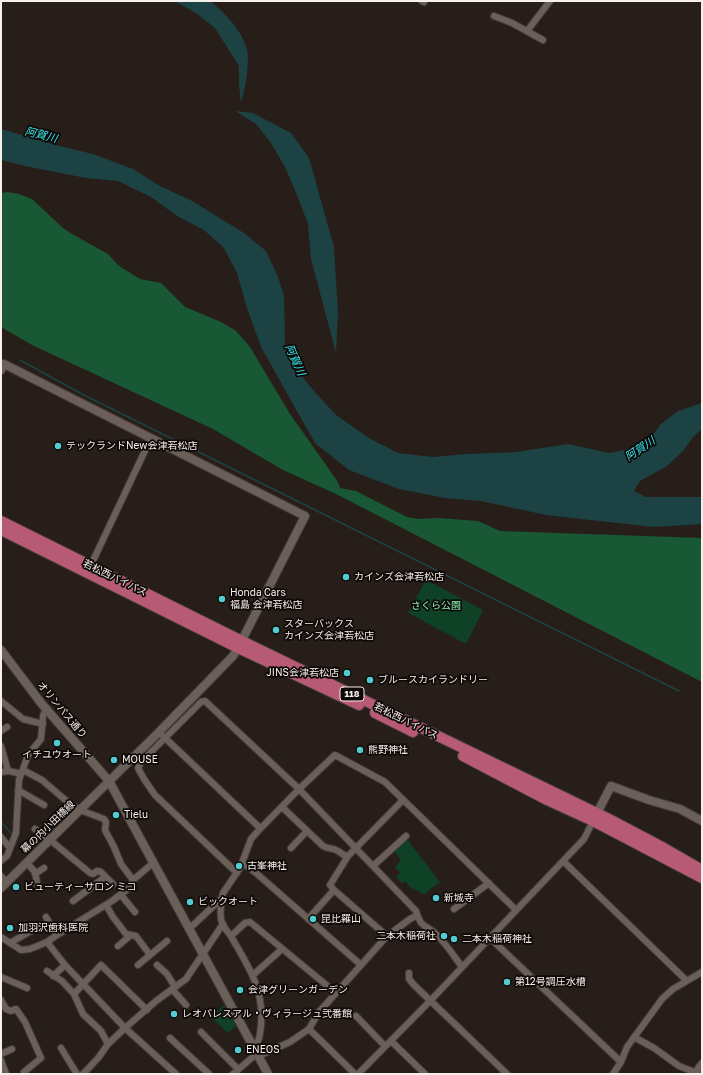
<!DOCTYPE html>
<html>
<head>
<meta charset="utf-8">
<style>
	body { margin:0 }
	#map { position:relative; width:703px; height:1075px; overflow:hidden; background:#281e19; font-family:"Golos Text",sans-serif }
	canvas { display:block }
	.frame { position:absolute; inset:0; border:2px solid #f6efec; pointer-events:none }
</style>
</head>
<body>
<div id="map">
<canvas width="703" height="1075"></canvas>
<div class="frame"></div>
</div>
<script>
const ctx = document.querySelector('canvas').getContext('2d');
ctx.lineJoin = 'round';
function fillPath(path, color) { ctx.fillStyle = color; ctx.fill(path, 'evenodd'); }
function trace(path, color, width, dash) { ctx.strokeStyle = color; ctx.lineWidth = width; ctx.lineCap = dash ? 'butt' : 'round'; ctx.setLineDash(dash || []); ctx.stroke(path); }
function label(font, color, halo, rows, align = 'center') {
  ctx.font = font + ' "Golos Text","Noto Sans JP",sans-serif'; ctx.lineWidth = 3.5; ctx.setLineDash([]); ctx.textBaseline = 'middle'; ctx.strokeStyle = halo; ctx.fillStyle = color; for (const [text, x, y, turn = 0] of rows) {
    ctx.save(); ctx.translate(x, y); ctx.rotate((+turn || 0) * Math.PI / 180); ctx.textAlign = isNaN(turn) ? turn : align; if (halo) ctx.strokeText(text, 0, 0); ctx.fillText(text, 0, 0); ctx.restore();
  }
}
fillPath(new Path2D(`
	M426 580 483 610 466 644 408 613Z
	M406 838 440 882 424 894 410 887 405 881 402 883 396 877 400 873 395 867 401 860 393 850Z
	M224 1005 236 1026 228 1033 211 1017Z`), '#0e4125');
fillPath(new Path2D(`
	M7 192 19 194 32 199 63 228 72 234 108 254 116 263 122 268 140 279 161 283 185 307 221 322 236 331 250 347 290 414 338 482 340 488 356 491 407 517 418 519 438 518 478 521 500 531 702 538V682L336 494 283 470 213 429 32 345 1 327V193Z`), '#195835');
fillPath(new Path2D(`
	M174 1H210C226 14 242 30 247 50 250 62 245 91 241 103L239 85V66L215 28 196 13Z
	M235 111 253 113 291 133 309 158 334 247 338 314 336 353 311 259 308 224 297 195 285 167 271 143 256 124Z
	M1 129 59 146 93 154 133 169 160 186 192 201 244 233 266 251 278 277 284 296 285 345 287 356 296 369 313 390 336 415 369 438 398 453 433 457 467 454 516 452 568 444 609 453 635 448 652 436 661 424 678 411 702 403V429L693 437 683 451 667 466 640 481 634 491 646 497H702V524L653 527 546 515 481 501 445 498 399 489 349 470 315 443 261 347 247 308 237 273 224 248 204 230 177 216 151 197 118 181 86 178 30 167 1 160Z`), '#1c4244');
trace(new Path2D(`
	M20 360 80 393 679 691
	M1 822 13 835`), '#1c4244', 1.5);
const minor = new Path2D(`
	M422 1 424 2
	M494 16 512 23 543 40
	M527 31 550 1
	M91 565 151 438
	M1 701 23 719 43 724
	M1 731 7 727
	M163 736 260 828
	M1 746 8 771
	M23 770 42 780 70 804 80 810 104 819 106 822 105 830 114 847 121 864 133 880
	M1 772 9 771 21 774
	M18 790 44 805
	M282 807 323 846C328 849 331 848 336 850 341 852 343 856 348 856L403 800
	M35 829 49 839 90 873 93 874 97 871 101 872 113 884
	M1 837 10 848
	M291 848 307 831
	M348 856 330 885 334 890 387 936
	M1 861 7 856 16 833 19 780 28 755 41 739 43 716 46 708
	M563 861 687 981
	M26 862 35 872 38 888
	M243 863 256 873 361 965
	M373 866 406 836
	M237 873 155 795 144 779 138 768 141 762 201 702 205 701 299 789 416 911C422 930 425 923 437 935 446 944 454 956 462 967
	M35 874 44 868
	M1 876 6 882
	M121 895 135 912
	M222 898C221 906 219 915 222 923 224 928 229 933 232 938 249 968 264 989 261 1025 260 1033 260 1041 254 1048
	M73 901 105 877
	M106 905 113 917 126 934 136 936 150 955
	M454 909 489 883
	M46 917 57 935
	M308 919 334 890
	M189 929 222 898 223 893 240 868 251 839 259 830 299 789 335 755 385 782 516 910
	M231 936 245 923 250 922 336 993
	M1 937 21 950 30 949 47 942 57 935 112 901 129 888 133 880 153 863
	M490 938 621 1062 613 1074
	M47 942 65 965 125 1028 176 1074
	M10 943 36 928
	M118 946 131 935
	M138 965 167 941
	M157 965 167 974 175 987
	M47 971 62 981 74 994 83 1014 101 1031 108 1044
	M409 973V979L414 985 507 1074
	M253 975 282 949
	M53 976 65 965
	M1 977 27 988
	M172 989 186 1005
	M74 994 101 965 147 1010
	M1 1000 6 1009 11 1011 16 1009 25 1022 41 1058 24 1072 25 1074
	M356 1016 385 1046
	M309 1029 355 1074
	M201 1032 238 1069
	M634 1037 654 1048 679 1066 697 1073
	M170 1038 209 1074
	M391 1041 425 1074
	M61 1048 77 1074
	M1 1054 12 1049
	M1 1060 6 1074
	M621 1062 627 1047 662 999 673 989 702 972
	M83 1074 99 1057 108 1044 125 1028 156 1001 186 979 223 924
	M233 1074 254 1056 263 1054 290 1042 309 1029 319 1012 387 936 410 919 416 916
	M358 1074 431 1000 563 861 584 839 593 821
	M697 1074 698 1068 702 1063`);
const tertiary = new Path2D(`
	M1 370 4 364 305 516 238 648 233 656 159 732 1 888
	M1 650 41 703 109 781 268 1074
	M594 819 611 786 649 800 680 809 702 821`);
const trunk = new Path2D(`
	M1 521 242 641 609 819 664 848 702 870
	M1 530 238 648 359 705
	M375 713 413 732
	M463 756 547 800 593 821 702 878`);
trace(minor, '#433b38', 8);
trace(tertiary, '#433b38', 10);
trace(trunk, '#433b38', 12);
trace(minor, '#6b5f59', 6);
trace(tertiary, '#6b5f59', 8);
trace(trunk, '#b65a75', 10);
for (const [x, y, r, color] of [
	[58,446,4,"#51ccd1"],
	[346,577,4,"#51ccd1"],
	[222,599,4,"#51ccd1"],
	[276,630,4,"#51ccd1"],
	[347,673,4,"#51ccd1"],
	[370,680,4,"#51ccd1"],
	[57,743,4,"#51ccd1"],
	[360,750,4,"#51ccd1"],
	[114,760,4,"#51ccd1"],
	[116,815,4,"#51ccd1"],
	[239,866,4,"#51ccd1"],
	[16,887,4,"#51ccd1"],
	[436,898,4,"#51ccd1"],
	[190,902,4,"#51ccd1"],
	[313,919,4,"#51ccd1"],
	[10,928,4,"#51ccd1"],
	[444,936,4,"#51ccd1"],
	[454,939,4,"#51ccd1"],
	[507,982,4,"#51ccd1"],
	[240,990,4,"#51ccd1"],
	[174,1014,4,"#51ccd1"],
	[238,1050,4,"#51ccd1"]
]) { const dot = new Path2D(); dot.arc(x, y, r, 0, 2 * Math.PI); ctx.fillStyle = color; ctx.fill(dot); trace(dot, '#0e0907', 1.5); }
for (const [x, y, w] of [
	[352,694,24]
]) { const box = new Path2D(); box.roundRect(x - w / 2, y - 7, w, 14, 3); ctx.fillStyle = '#0e0907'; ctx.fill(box); trace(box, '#f6efec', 1); }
label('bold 9px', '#f6efec', null, [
	["118",352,694]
]);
label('10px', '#f6efec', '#0e0907', [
	["テックランドNew会津若松店",66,446],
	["カインズ会津若松店",354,577],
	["Honda Cars",230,593],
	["福島 会津若松店",230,605],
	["スターバックス",284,624],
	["カインズ会津若松店",284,636],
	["JINS会津若松店",339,673,"right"],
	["ブルースカイランドリー",378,680],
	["熊野神社",368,750],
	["イチユウオート",57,755,"center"],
	["MOUSE",122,760],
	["Tielu",124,815],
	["古峯神社",247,866],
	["ビューティーサロン ミコ",24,887],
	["新城寺",444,898],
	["ビックオート",198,902],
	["昆比羅山",321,919],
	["加羽沢歯科医院",18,928],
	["二本木稲荷社",436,936,"right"],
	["二本木稲荷神社",462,939],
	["第12号調圧水槽",515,982],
	["会津グリーンガーデン",248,990],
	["レオパレスアル・ヴィラージュ弐番館",182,1014],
	["ENEOS",246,1050]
], 'left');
label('10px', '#f6efec', '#0e0907', [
	["若松西バイパス",115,578,26],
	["オリンパス通り",62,710,50],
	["若松西バイパス",406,721,26],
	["幕の内小田橋線",48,827,-44]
]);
label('10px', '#86f2af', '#0e0907', [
	["さくら公園",436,606]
]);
label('italic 11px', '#33ebf2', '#0e0907', [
	["阿賀川",41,135,14],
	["阿賀川",295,360,66],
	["阿賀川",640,449,-34]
]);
</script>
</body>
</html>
